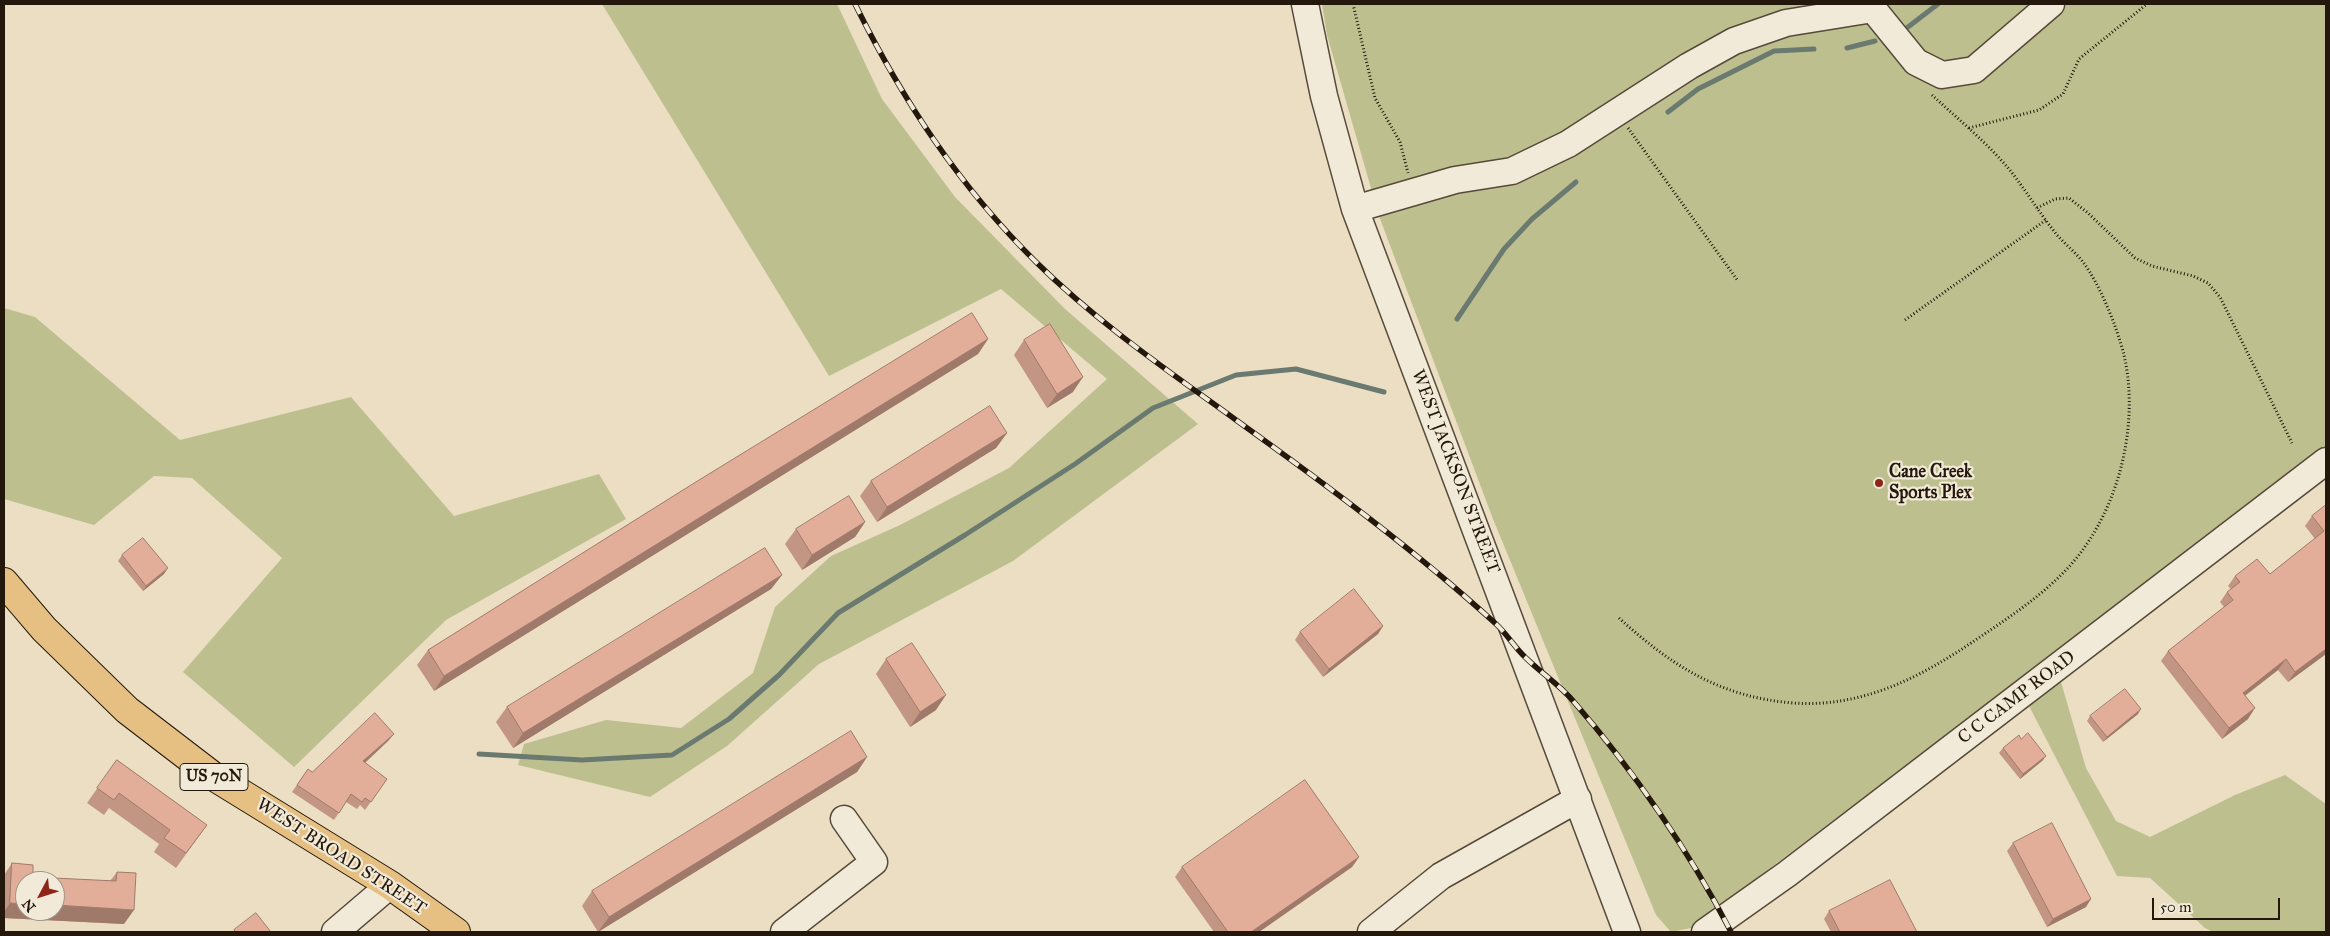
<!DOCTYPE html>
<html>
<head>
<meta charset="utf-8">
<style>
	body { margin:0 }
	#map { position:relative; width:2330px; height:936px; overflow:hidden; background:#ebdec3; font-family:"IM FELL Great Primer",serif }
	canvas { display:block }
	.frame { position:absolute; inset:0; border:5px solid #24180c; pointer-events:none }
	.north { position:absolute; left:15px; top:871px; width:50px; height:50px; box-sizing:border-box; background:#f2ead8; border:1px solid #a09686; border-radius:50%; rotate:230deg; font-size:14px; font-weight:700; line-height:20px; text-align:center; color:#24180c }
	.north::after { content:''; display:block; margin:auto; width:18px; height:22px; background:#8f2418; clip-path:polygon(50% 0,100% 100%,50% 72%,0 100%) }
	.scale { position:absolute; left:2152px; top:898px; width:128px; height:22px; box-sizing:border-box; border:2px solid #24180c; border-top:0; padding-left:6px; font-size:15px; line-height:18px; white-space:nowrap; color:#24180c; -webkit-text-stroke:4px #f2ead8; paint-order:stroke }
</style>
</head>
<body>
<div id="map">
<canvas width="2330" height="936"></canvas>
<div class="frame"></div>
<div class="north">N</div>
<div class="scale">50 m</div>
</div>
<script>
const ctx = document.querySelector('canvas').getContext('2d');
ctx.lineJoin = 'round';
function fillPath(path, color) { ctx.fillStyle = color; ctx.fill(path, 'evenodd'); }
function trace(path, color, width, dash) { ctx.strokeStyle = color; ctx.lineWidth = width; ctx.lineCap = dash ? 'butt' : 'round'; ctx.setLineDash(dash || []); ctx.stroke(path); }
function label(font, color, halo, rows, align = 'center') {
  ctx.font = font + ' "IM FELL Great Primer",serif'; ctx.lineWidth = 4.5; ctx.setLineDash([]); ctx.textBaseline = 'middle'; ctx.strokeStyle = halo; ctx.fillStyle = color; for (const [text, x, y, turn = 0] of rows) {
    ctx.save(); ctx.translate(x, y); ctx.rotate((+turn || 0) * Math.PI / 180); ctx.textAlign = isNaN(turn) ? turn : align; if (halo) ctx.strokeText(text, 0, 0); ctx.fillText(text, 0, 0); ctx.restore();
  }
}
fillPath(new Path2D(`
	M602 4H837L882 99 955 197 1065 309 1198 424 1013 561 819 664 727 746 650 797 518 765 524 744 606 720 681 728 753 673 775 607 831 556 900 525 1009 468 1107 379 1001 289 829 376Z
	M1322 4H2326V447L1691 928 1671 932 1656 915 1493 519 1379 216 1327 35Z
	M4 308 35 317 180 440 351 397 454 516 599 474 626 519 446 620 294 767 183 672 282 558 192 478 154 476 94 525 4 499Z
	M2061 682 2086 768 2116 821 2150 837 2235 795 2285 775 2326 804V932H2213L2205 928 2150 878 2117 876 2028 704Z`), '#bebf8f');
trace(new Path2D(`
	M1908 27 1938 4
	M1847 48 1875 41
	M1668 112 1698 89 1774 51 1814 49
	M1457 319 1504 249 1532 219 1576 182
	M479 754 582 760 672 755 729 719 779 675 838 613 965 535 1075 464 1153 408 1236 375 1296 369 1384 392`), '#6a7a70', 5);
const minor = new Path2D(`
	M1305 4 1324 96 1355 209 1627 932
	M1355 209 1455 180 1512 171 1568 144 1689 66 1734 41 1786 23 1873 9 1916 62 1942 75 1974 70 2051 4
	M335 932 390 885
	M784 932 874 862 844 819
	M1371 932 1441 876 1578 799
	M1705 932 1787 874 2326 461`);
const major = new Path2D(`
	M4 582 44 629 127 710 213 776 390 885 456 932`);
trace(minor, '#564a3a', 29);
trace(major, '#24180c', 30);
trace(new Path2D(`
	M1353 4 1375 98 1400 142 1408 173
	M1628 128 1738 281
	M1969 128 2039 110 2063 94 2079 59 2147 4
	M2037 208 2055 199 2069 198 2088 213 2135 258 2152 266 2193 276 2208 283 2220 297 2292 443
	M1905 320 2046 220
	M1619 618C1672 666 1720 697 1793 703 1863 708 1921 677 1977 639 2007 619 2037 599 2062 574 2116 521 2141 429 2124 355 2117 327 2100 285 2083 262 2075 252 2065 244 2057 235 2041 215 2028 194 2013 174 1990 145 1959 120 1932 95`), '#24180c', 3, [1, 2.5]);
trace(minor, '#f2ead8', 26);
trace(major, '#e6bf82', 28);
const rail = new Path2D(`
	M855 4C903 101 959 186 1037 263 1097 322 1167 370 1236 420 1325 484 1415 550 1496 624 1507 634 1515 648 1526 658 1541 673 1560 685 1574 702 1633 770 1690 852 1731 932`);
trace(rail, '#24180c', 5.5);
trace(rail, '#f2ead8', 4, [11]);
fillPath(new Path2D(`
	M988 339 978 354 434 691 417 665 428 650Z
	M1024 340 1073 392 1047 408 1014 355Z
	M1007 433 996 448 877 522 860 496 871 481Z
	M2326 505V654L2288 682 2278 670 2245 696 2248 719 2222 739 2161 661 2168 651 2224 607 2220 602 2227 592 2231 589 2228 586 2235 576 2270 574 2315 539 2305 526 2312 516Z
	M865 522 855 537 802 570 785 544 796 529Z
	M122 555 164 574 143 591 118 561Z
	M782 575 771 589 513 748 496 722 507 707Z
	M1383 626 1378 634 1323 677 1295 640 1300 632Z
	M886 659 936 710 910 727 876 674Z
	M2138 714 2103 742 2087 721 2090 716Z
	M394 734 388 741 365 763 387 779 365 810 360 805 357 809 346 802 334 820 292 792 308 769 312 772Z
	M2021 739 2046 756 2042 761 2020 779 1999 753 2003 748Z
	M867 757 857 772 598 932 582 906 592 891Z
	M117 760 207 825 176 868 154 852 159 844 109 808 104 815 87 803Z
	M2013 843 2086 907 2047 927 2007 851Z
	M1359 857 1352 867 1259 932H1214L1175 877 1182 867Z
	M12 863 33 877 110 881 117 872 124 924 4 918V875Z
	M1829 911 1917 932H1831L1824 919Z`), '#c39684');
fillPath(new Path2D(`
	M988 339 978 354 434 691 444 676Z
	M1083 377 1073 392 1047 408 1057 394Z
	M1007 433 996 448 877 522 887 507Z
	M865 522 855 537 802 570 812 555Z
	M168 568 164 574 143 591 146 586Z
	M782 575 771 589 513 748 523 733Z
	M1383 626 1378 634 1323 677 1329 669Z
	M2326 649V654L2288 682 2295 672Z
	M2286 659 2278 670 2235 703 2243 693Z
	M946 695 936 710 910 727 920 712Z
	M2255 708 2248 719 2222 739 2229 728Z
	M2141 709 2138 714 2103 742 2107 737Z
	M394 734 388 741 358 769 363 761Z
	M2046 756 2042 761 2020 779 2023 774Z
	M867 757 857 772 598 932 609 917Z
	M1359 857 1352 867 1259 932H1251Z
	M2091 899 2086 907 2047 927 2053 919Z
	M10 903 25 904V911H55V905L134 910 124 924 4 918V912Z`), '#9f7a6b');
const building = new Path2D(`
	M972 313 988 339 444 676 428 650 691 485Z
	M1050 324 1083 377 1057 394 1024 340Z
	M990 406 1007 433 887 507 871 481Z
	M849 496 865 522 812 555 796 529Z
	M2326 505V649L2295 672 2286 659 2243 693 2255 708 2229 728 2168 651 2233 600 2227 592 2240 582 2235 576 2257 559 2270 574 2324 531 2312 516Z
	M143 538 168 568 146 586 122 555Z
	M765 548 782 575 523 733 507 707Z
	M1354 589 1383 626 1329 669 1300 632Z
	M912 643 946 695 920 712 886 659Z
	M2125 689 2141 709 2107 737 2090 716Z
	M375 713 394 734 363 761 387 779 371 802 365 798 362 802 351 794 339 813 297 785 308 769 312 772Z
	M851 731 867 757 609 917 592 891Z
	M2028 733 2046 756 2023 774 2003 748 2019 735 2021 739Z
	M117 760 207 825 186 853 164 838 170 830 119 793 114 800 97 788Z
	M1305 780 1359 857 1251 932H1228L1182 867Z
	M2052 823 2091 899 2053 919 2013 843Z
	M12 863 33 865V877L116 881 117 872 136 873 134 910 55 905V881H25V904L10 903Z
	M1890 880 1917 932H1840L1829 911Z
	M256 913 271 932H236L234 930Z`);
fillPath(building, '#e3ae99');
trace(building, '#9f7a6b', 1);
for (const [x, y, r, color] of [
	[1879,483,5,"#8f2418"]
]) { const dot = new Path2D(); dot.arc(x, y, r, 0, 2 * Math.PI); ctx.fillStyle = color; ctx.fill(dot); trace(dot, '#f2ead8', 2); }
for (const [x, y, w] of [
	[214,777,68]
]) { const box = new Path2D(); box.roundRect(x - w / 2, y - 13.5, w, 27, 4); ctx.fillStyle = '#f2ead8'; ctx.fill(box); trace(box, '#24180c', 1); }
label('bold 16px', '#24180c', null, [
	["US 70N",214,777]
]);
label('18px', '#24180c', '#f2ead8', [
	["WEST JACKSON STREET",1455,472,69],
	["C C CAMP ROAD",2017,698,-37],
	["WEST BROAD STREET",341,857,33]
]);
label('bold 18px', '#24180c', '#f2ead8', [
	["Cane Creek",1889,473],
	["Sports Plex",1889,494]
], 'left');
</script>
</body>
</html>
